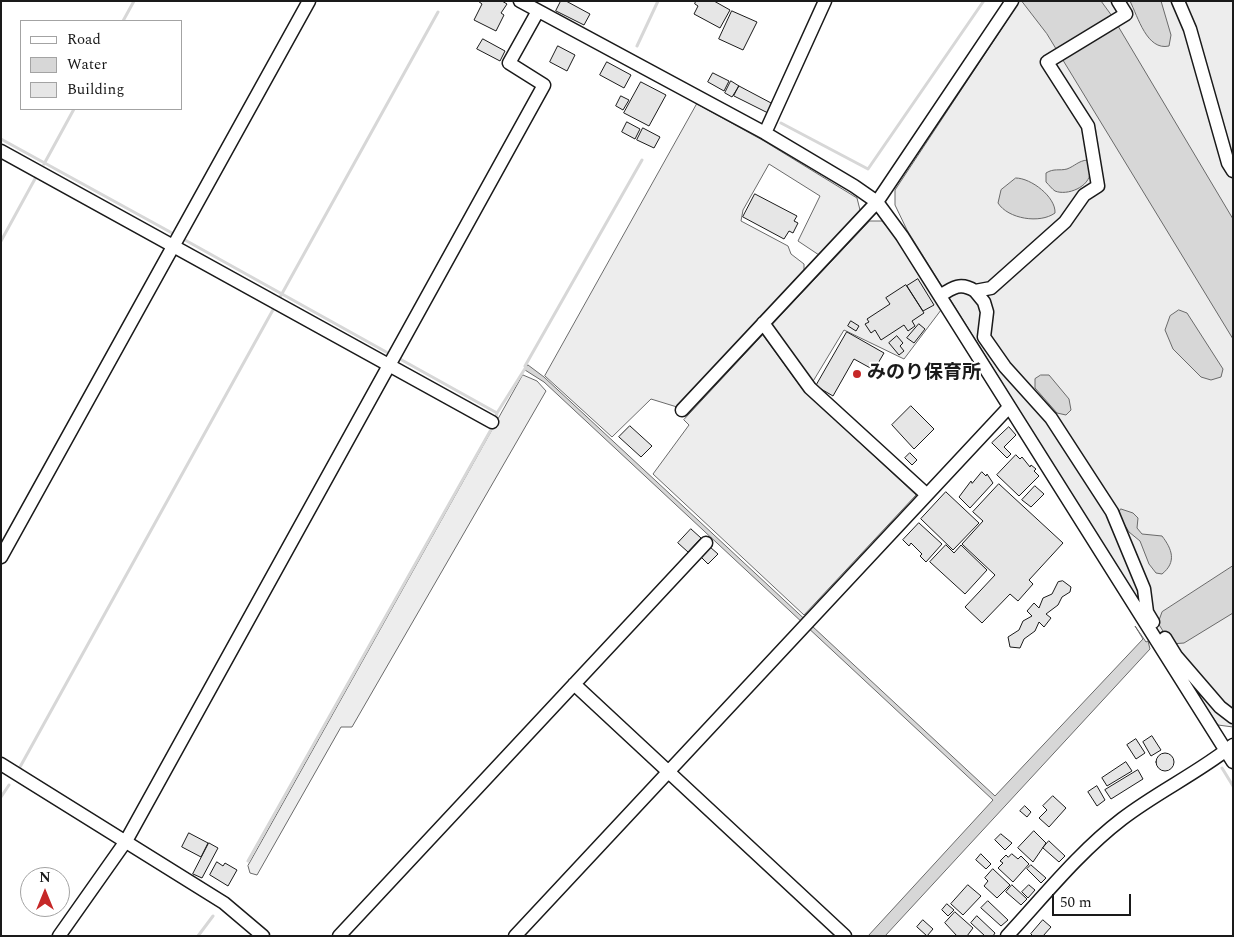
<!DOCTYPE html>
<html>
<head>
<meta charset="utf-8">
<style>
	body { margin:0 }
	#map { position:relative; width:1234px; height:937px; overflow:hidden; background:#fff; font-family:Spectral,serif }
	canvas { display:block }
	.frame { position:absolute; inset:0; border:2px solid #1a1a1a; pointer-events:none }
	.legend { position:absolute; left:20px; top:20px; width:162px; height:90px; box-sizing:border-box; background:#fff; border:1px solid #a3a3a3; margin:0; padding:6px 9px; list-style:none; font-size:15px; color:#1a1a1a }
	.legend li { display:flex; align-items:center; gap:10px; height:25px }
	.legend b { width:25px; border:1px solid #a3a3a3 }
	.north { position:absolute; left:20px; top:867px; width:50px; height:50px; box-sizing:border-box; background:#fff; border:1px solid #a3a3a3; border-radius:50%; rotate:0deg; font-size:14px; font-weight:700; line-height:20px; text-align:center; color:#1a1a1a }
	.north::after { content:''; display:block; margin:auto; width:18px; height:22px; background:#c62828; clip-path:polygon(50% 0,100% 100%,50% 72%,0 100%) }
	.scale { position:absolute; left:1052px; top:894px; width:79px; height:22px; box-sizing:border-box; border:2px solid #1a1a1a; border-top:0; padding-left:6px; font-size:15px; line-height:18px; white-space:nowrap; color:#1a1a1a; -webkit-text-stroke:4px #fff; paint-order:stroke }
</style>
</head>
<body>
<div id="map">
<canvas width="1234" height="937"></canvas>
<div class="frame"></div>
<ul class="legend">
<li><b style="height:6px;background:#fff"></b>Road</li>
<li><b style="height:14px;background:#d7d7d7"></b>Water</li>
<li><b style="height:14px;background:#e6e6e6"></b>Building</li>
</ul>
<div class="north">N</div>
<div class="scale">50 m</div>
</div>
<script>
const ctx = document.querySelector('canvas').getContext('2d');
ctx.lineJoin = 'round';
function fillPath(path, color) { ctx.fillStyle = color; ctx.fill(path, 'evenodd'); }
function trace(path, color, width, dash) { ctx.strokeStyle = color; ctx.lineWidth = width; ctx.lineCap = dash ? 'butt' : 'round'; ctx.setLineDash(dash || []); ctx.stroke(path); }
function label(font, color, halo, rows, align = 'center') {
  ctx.font = font + ' Spectral,"Noto Sans JP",serif'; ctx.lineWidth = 4; ctx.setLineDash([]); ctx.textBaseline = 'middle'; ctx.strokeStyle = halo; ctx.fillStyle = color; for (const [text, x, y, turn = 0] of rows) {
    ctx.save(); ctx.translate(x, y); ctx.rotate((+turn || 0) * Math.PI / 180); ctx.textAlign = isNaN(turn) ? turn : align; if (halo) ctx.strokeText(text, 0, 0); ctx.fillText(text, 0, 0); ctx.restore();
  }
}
const built = new Path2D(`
	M1006 1H1233V727L1218 725 1175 660 907 230 895 205V190L1014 10Z
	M697 104 764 141 857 198 860 210 819 255 798 241 820 196 769 164 743 210 741 221 788 246 791 254 804 264V270L677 407 651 399 612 437 545 376Z
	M870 221H882L903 246 941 310 904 359 844 330 812 383 772 325Z
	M763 335 803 390 916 495 804 615 653 474 689 425 684 420Z
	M523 375 537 381 546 391 352 727H341L257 875 250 873 248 866Z`);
fillPath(built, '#ededed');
trace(built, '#6a6a6a', 1);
const water = new Path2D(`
	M1022 1H1101L1112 16 1233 219V339L1047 34Z
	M1130 1H1161L1171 35 1169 46C1147 51 1138 17 1130 1Z
	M1087 160C1088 163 1090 169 1090 172 1090 187 1067 196 1055 191 1052 189 1049 185 1046 182V173C1054 168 1059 171 1067 169 1075 166 1078 161 1087 160Z
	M1016 178C1031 178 1056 197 1055 213 1040 224 1008 219 998 203L1001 190Z
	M1179 310 1187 313 1223 369 1221 377 1211 380 1201 377 1173 349 1165 330 1170 316Z
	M528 365 544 377 995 796 1143 639 1135 626 1146 642 1148 641 1150 649 885 936H868L993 800 544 382 525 370Z
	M1041 375H1049L1069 399 1071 410 1066 415 1057 413 1035 388V379Z
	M1121 509 1133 513 1138 518 1137 528 1142 534 1162 536C1172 549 1177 562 1162 574L1156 573 1149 564 1140 541 1129 532 1118 514Z
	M1233 566V613L1184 643 1171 644 1158 623 1162 612Z`);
fillPath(water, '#d7d7d7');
trace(water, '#6a6a6a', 1);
trace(new Path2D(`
	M123 21 134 1
	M637 46 658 1
	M781 123 868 169 983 2
	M1 139 172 233
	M44 164 74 109
	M185 240 388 353
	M1 241 36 177
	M279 299 438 12
	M400 359 497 413 526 367
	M525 366 642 160
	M495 420 497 413
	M20 767 274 308
	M1222 768 1233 786
	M1 797 9 785
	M248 861 493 426
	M198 936 213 916`), '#d7d7d7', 3);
const building = new Path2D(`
	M502 1 507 4 501 13 504 15 496 31 474 20 482 4 478 1Z
	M561 1H566L590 14 584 25 556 11Z
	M696 1H714L730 10 720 28 694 14 698 6 695 4Z
	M732 11 757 22 743 50 719 39Z
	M483 39 505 51 500 61 477 49Z
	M558 46 575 55 567 71 550 62Z
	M607 62 631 75 624 88 600 75Z
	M713 73 729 81 724 91 708 82Z
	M731 81 739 86 732 97 725 93Z
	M641 82 666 95 649 126 624 113Z
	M739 86 773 104 768 113 734 96Z
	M621 96 629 100 623 110 616 106Z
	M627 122 640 129 635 139 622 132Z
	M643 128 660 137 654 148 637 140Z
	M755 194 797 216 794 221 798 223 793 233 789 231 784 239 743 217Z
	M918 279 934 305 923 311 907 286Z
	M906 285 924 313 912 321 915 326 908 331 904 325 881 340 875 330 871 333 865 324 869 322 867 319 890 304 886 298Z
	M851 321 859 326 856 331 848 326Z
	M919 324 925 329 914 343 907 338Z
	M847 332 884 353 874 370 854 359 833 396 816 386Z
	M897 336 903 343 900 346 904 351 899 355 889 343Z
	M911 406 934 429 914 449 892 425Z
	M630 426 652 446 641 457 619 437Z
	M1009 427 1016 435 1004 447 1011 454 1007 458 992 443Z
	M910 453 917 460 912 465 905 458Z
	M1016 455 1020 459 1022 457 1030 467 1031 465 1036 469 1034 471 1039 476 1019 496 997 475Z
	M982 472 986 476 987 474 993 483 970 508 959 497 971 481 972 483Z
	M999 484 1063 543 1029 580 1033 584 1018 601 1010 594 982 623 965 607 995 575 962 544 983 521 973 512Z
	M1035 486 1044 494 1031 507 1022 500Z
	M946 492 979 523 953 550 921 519Z
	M919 523 942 544 926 562 920 556 922 554 911 543 909 546 903 540Z
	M691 529 701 538 688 552 678 543Z
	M946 545 954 553 961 545 987 570 965 594 930 562Z
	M710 547 718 554 708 564 701 557Z
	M1063 581 1071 587 1070 592 1062 597 1058 605 1046 614 1051 618 1044 627 1039 622 1035 631 1024 639 1020 648 1010 647 1008 637 1019 630 1023 621 1032 616 1027 611 1034 603 1039 608 1043 598 1052 594 1058 582Z
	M1152 736 1161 750 1151 756 1143 742Z
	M1136 739 1145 753 1136 759 1127 745Z
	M1156 762a9 9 0 1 1 18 0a9 9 0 1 1-18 0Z
	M1126 762 1132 771 1107 786 1102 778Z
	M1138 770 1143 779 1111 799 1105 790Z
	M1097 786 1105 800 1097 806 1088 792Z
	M1053 796 1066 808 1049 827 1039 818 1047 810 1043 806Z
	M1025 806 1031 812 1027 817 1020 811Z
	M1034 831 1046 843 1033 862 1018 848Z
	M189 833 208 843 201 857 182 847Z
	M1001 834 1012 843 1005 850 995 840Z
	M1049 841 1065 856 1059 862 1043 848Z
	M209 843 218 848 202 878 193 874Z
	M981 854 991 864 986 869 976 860Z
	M1012 854 1018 859 1021 856 1029 864 1013 882 998 868 1003 863 1000 861 1006 855 1008 857Z
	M217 862 223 866 225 863 237 870 228 886 210 875Z
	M1031 865 1046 878 1041 883 1027 869Z
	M993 869 1010 885 997 898 984 886 988 881 985 878Z
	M968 885 981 896 963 915 951 904Z
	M1012 885 1027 899 1021 905 1006 892Z
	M1029 885 1035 890 1028 898 1022 892Z
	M988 901 1008 920 1001 926 981 908Z
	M947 904 954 910 948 916 942 910Z
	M955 912 973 928 967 936H957L945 923Z
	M977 916 995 933 993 936H985L971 923Z
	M923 920 933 929 927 936 917 927Z
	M1043 920 1051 927 1043 936H1033L1031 934Z`);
fillPath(building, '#e6e6e6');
trace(building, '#1a1a1a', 1);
const minor = new Path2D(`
	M520 1 765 133 854 186 877 202 902 236 1233 762
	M1178 1 1190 29 1228 163 1233 171
	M765 133 825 1
	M1 151 492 422
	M975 291 984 302 987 312 984 337 1005 367 1051 418 1112 512 1144 589 1147 612 1153 622
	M940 296C953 287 961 282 975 291L991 288 1065 222 1084 195 1098 186 1088 126 1047 62 1126 14 1118 1
	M763 323 810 388 926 494
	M682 410 877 202 1012 1
	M1 557 309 1
	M1165 638 1176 656 1220 707 1233 717
	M574 684 845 936
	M1 764 224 903 263 936
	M59 936 126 841 544 85 509 63 538 11
	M339 936 706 543
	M515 936 1009 407
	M1007 936C1044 896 1079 852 1122 819 1157 792 1198 773 1233 745`);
trace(minor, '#1a1a1a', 15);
trace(minor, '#fff', 12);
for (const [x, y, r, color] of [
	[857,374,5,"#c62828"]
]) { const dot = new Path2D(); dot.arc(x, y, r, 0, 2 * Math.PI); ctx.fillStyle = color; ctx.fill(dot); trace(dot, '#fff', 2); }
label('bold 19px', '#1a1a1a', '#fff', [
	["みのり保育所",867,374]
], 'left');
</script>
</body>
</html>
